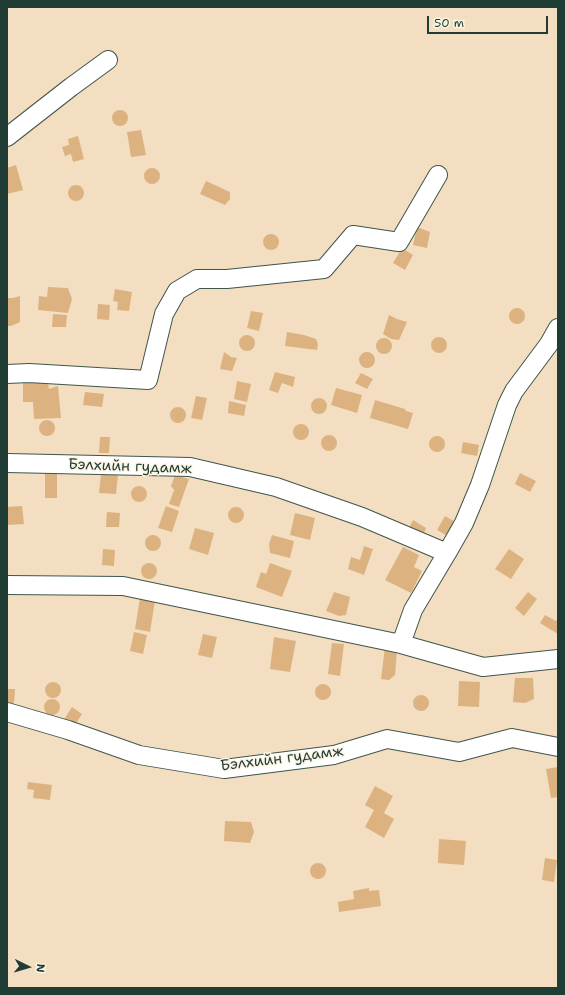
<!DOCTYPE html>
<html>
<head>
<meta charset="utf-8">
<style>
	body { margin:0 }
	#map { position:relative; width:565px; height:995px; overflow:hidden; background:#f4dec1; font-family:"Shantell Sans",sans-serif }
	canvas { display:block }
	.frame { position:absolute; inset:0; border:8px solid #1f3d34; pointer-events:none }
	.north { position:absolute; left:8px; top:947px; width:40px; height:40px; -webkit-text-stroke:3px #fcf5e5; paint-order:stroke; rotate:95deg; font-size:11px; font-weight:700; line-height:16px; text-align:center; color:#1f3d34 }
	.north::after { content:''; display:block; margin:auto; width:14px; height:18px; background:#1f3d34; clip-path:polygon(50% 0,100% 100%,50% 72%,0 100%) }
	.scale { position:absolute; left:427px; top:16px; width:121px; height:18px; box-sizing:border-box; border:2px solid #1f3d34; border-top:0; padding-left:5px; font-size:12px; line-height:14px; white-space:nowrap; color:#1f3d34; -webkit-text-stroke:3px #fcf5e5; paint-order:stroke }
</style>
</head>
<body>
<div id="map">
<canvas width="565" height="995"></canvas>
<div class="frame"></div>
<div class="north">N</div>
<div class="scale">50 m</div>
</div>
<script>
const ctx = document.querySelector('canvas').getContext('2d');
ctx.lineJoin = 'round';
function fillPath(path, color) { ctx.fillStyle = color; ctx.fill(path, 'evenodd'); }
function trace(path, color, width, dash) { ctx.strokeStyle = color; ctx.lineWidth = width; ctx.lineCap = dash ? 'butt' : 'round'; ctx.setLineDash(dash || []); ctx.stroke(path); }
function label(font, color, halo, rows, align = 'center') {
  ctx.font = font + ' "Shantell Sans",sans-serif'; ctx.lineWidth = 3; ctx.setLineDash([]); ctx.textBaseline = 'middle'; ctx.strokeStyle = halo; ctx.fillStyle = color; for (const [text, x, y, turn = 0] of rows) {
    ctx.save(); ctx.translate(x, y); ctx.rotate((+turn || 0) * Math.PI / 180); ctx.textAlign = isNaN(turn) ? turn : align; if (halo) ctx.strokeText(text, 0, 0); ctx.fillText(text, 0, 0); ctx.restore();
  }
}
fillPath(new Path2D(`
	M112 118a8 8 0 1 1 16 0a8 8 0 1 1-16 0Z
	M141 130 146 155 131 157 127 132Z
	M78 136 84 159 73 162 71 154 65 156 62 147 69 145 68 139Z
	M16 165 23 190 7 194V168Z
	M144 176a8 8 0 1 1 16 0a8 8 0 1 1-16 0Z
	M206 181 230 192V199L225 205 200 194Z
	M68 193a8 8 0 1 1 16 0a8 8 0 1 1-16 0Z
	M417 227 430 232 427 248 413 245Z
	M263 242a8 8 0 1 1 16 0a8 8 0 1 1-16 0Z
	M402 248 413 255 405 270 393 263Z
	M48 287 68 288 72 299 68 313 38 310 39 296 47 297Z
	M115 289 132 292 129 311 117 310 118 302 113 301Z
	M20 296V322L11 326H7V298H13Z
	M98 304 110 305 109 320 97 319Z
	M509 316a8 8 0 1 1 16 0a8 8 0 1 1-16 0Z
	M251 311 263 313 259 331 247 328Z
	M53 314 67 315 66 327H52Z
	M389 315 397 319 407 322 399 340 391 339 383 334Z
	M287 332 304 335 316 339 318 344 317 350 285 346Z
	M239 343a8 8 0 1 1 16 0a8 8 0 1 1-16 0Z
	M431 345a8 8 0 1 1 16 0a8 8 0 1 1-16 0Z
	M376 346a8 8 0 1 1 16 0a8 8 0 1 1-16 0Z
	M224 352 231 357 237 358 232 371 220 369Z
	M359 360a8 8 0 1 1 16 0a8 8 0 1 1-16 0Z
	M275 372 295 377 293 387 282 383 278 393 269 390Z
	M361 373 373 379 367 389 355 383Z
	M237 381 251 384 247 402 234 399Z
	M23 382H48L49 389 58 386 61 418 34 419 33 402H23Z
	M336 388 362 395 357 413 331 405Z
	M85 392 104 394 102 407 83 405Z
	M196 396 207 398 202 420 191 418Z
	M311 406a8 8 0 1 1 16 0a8 8 0 1 1-16 0Z
	M375 400 405 409 406 411 413 413 408 429 370 418Z
	M229 401 246 405 244 416 228 413Z
	M170 415a8 8 0 1 1 16 0a8 8 0 1 1-16 0Z
	M39 428a8 8 0 1 1 16 0a8 8 0 1 1-16 0Z
	M293 432a8 8 0 1 1 16 0a8 8 0 1 1-16 0Z
	M321 443a8 8 0 1 1 16 0a8 8 0 1 1-16 0Z
	M429 444a8 8 0 1 1 16 0a8 8 0 1 1-16 0Z
	M100 437H110L109 453H99Z
	M463 442 479 445 477 456 461 453Z
	M45 470H57V498H45Z
	M520 473 536 481 530 492 515 484Z
	M101 474 118 475 116 494 99 493Z
	M175 475 189 479 179 507 169 504 174 490 171 486Z
	M131 494a8 8 0 1 1 16 0a8 8 0 1 1-16 0Z
	M22 506 24 524 7 525V507Z
	M166 506 179 511 172 532 158 528Z
	M228 515a8 8 0 1 1 16 0a8 8 0 1 1-16 0Z
	M107 512 120 513 119 527H106Z
	M295 513 315 518 310 540 290 535Z
	M445 516 457 523 449 537 437 530Z
	M413 520 426 528 423 536 408 530Z
	M195 528 214 533 208 555 189 549Z
	M272 535 294 541 290 558 270 553 269 544Z
	M145 543a8 8 0 1 1 16 0a8 8 0 1 1-16 0Z
	M364 546 373 549 364 575 348 569 351 557 360 560Z
	M403 547 419 555 414 567 422 571 411 593 385 580Z
	M103 549 115 550 114 566 102 565Z
	M509 549 524 559 511 579 495 569Z
	M270 563 292 571 282 597 256 587 261 572 266 574Z
	M141 571a8 8 0 1 1 16 0a8 8 0 1 1-16 0Z
	M334 592 350 597 346 615 339 616 326 611Z
	M528 592 537 599 524 616 515 608Z
	M140 598 155 601 150 632 135 629Z
	M545 615 556 621 558 618V634L540 623Z
	M134 632 147 635 143 654 130 651Z
	M203 634 217 637 212 658 198 655Z
	M274 637 296 641 290 672 270 669Z
	M332 643 344 644 340 676 328 674Z
	M385 647 397 650 395 675 389 680 381 679Z
	M515 678H533L534 699 525 703 513 702Z
	M459 681 480 682 479 707 458 706Z
	M45 690a8 8 0 1 1 16 0a8 8 0 1 1-16 0Z
	M315 692a8 8 0 1 1 16 0a8 8 0 1 1-16 0Z
	M7 689H15L14 703H7Z
	M413 703a8 8 0 1 1 16 0a8 8 0 1 1-16 0Z
	M44 707a8 8 0 1 1 16 0a8 8 0 1 1-16 0Z
	M72 707 82 714 73 728 63 721Z
	M558 767V797L551 798 546 769Z
	M28 782 52 785 50 800 33 798 34 790 27 789Z
	M375 786 393 796 384 813 394 819 384 838 365 827 374 810 365 805Z
	M225 821 251 822 254 832 250 843 224 841Z
	M439 839 466 841 464 865 438 863Z
	M545 858 557 860 554 882 542 880Z
	M310 871a8 8 0 1 1 16 0a8 8 0 1 1-16 0Z
	M369 888V891L379 890 381 906 339 912 338 902 354 899 353 891Z`), '#dcb380');
const street = new Path2D(`
	M7 137 71 87 108 60
	M7 374 29 373 148 380 164 314 177 291 197 279H227L324 269 353 235 399 242 438 175
	M7 463 190 467 276 487 362 517 447 553 413 610 401 644 123 586 7 585
	M447 553 464 523 480 485 507 405 514 391 549 344 558 328
	M401 644 483 667 558 659
	M7 712 68 730 139 755 224 769 334 755 387 739 459 752 512 738 558 747`);
trace(street, '#3f5549', 20);
trace(street, '#fff', 18);
label('15px', '#1f3d34', '#fcf5e5', [
	["Бэлхийн гудамж",130,467,2],
	["Бэлхийн гудамж",282,759,-7]
]);
</script>
</body>
</html>
